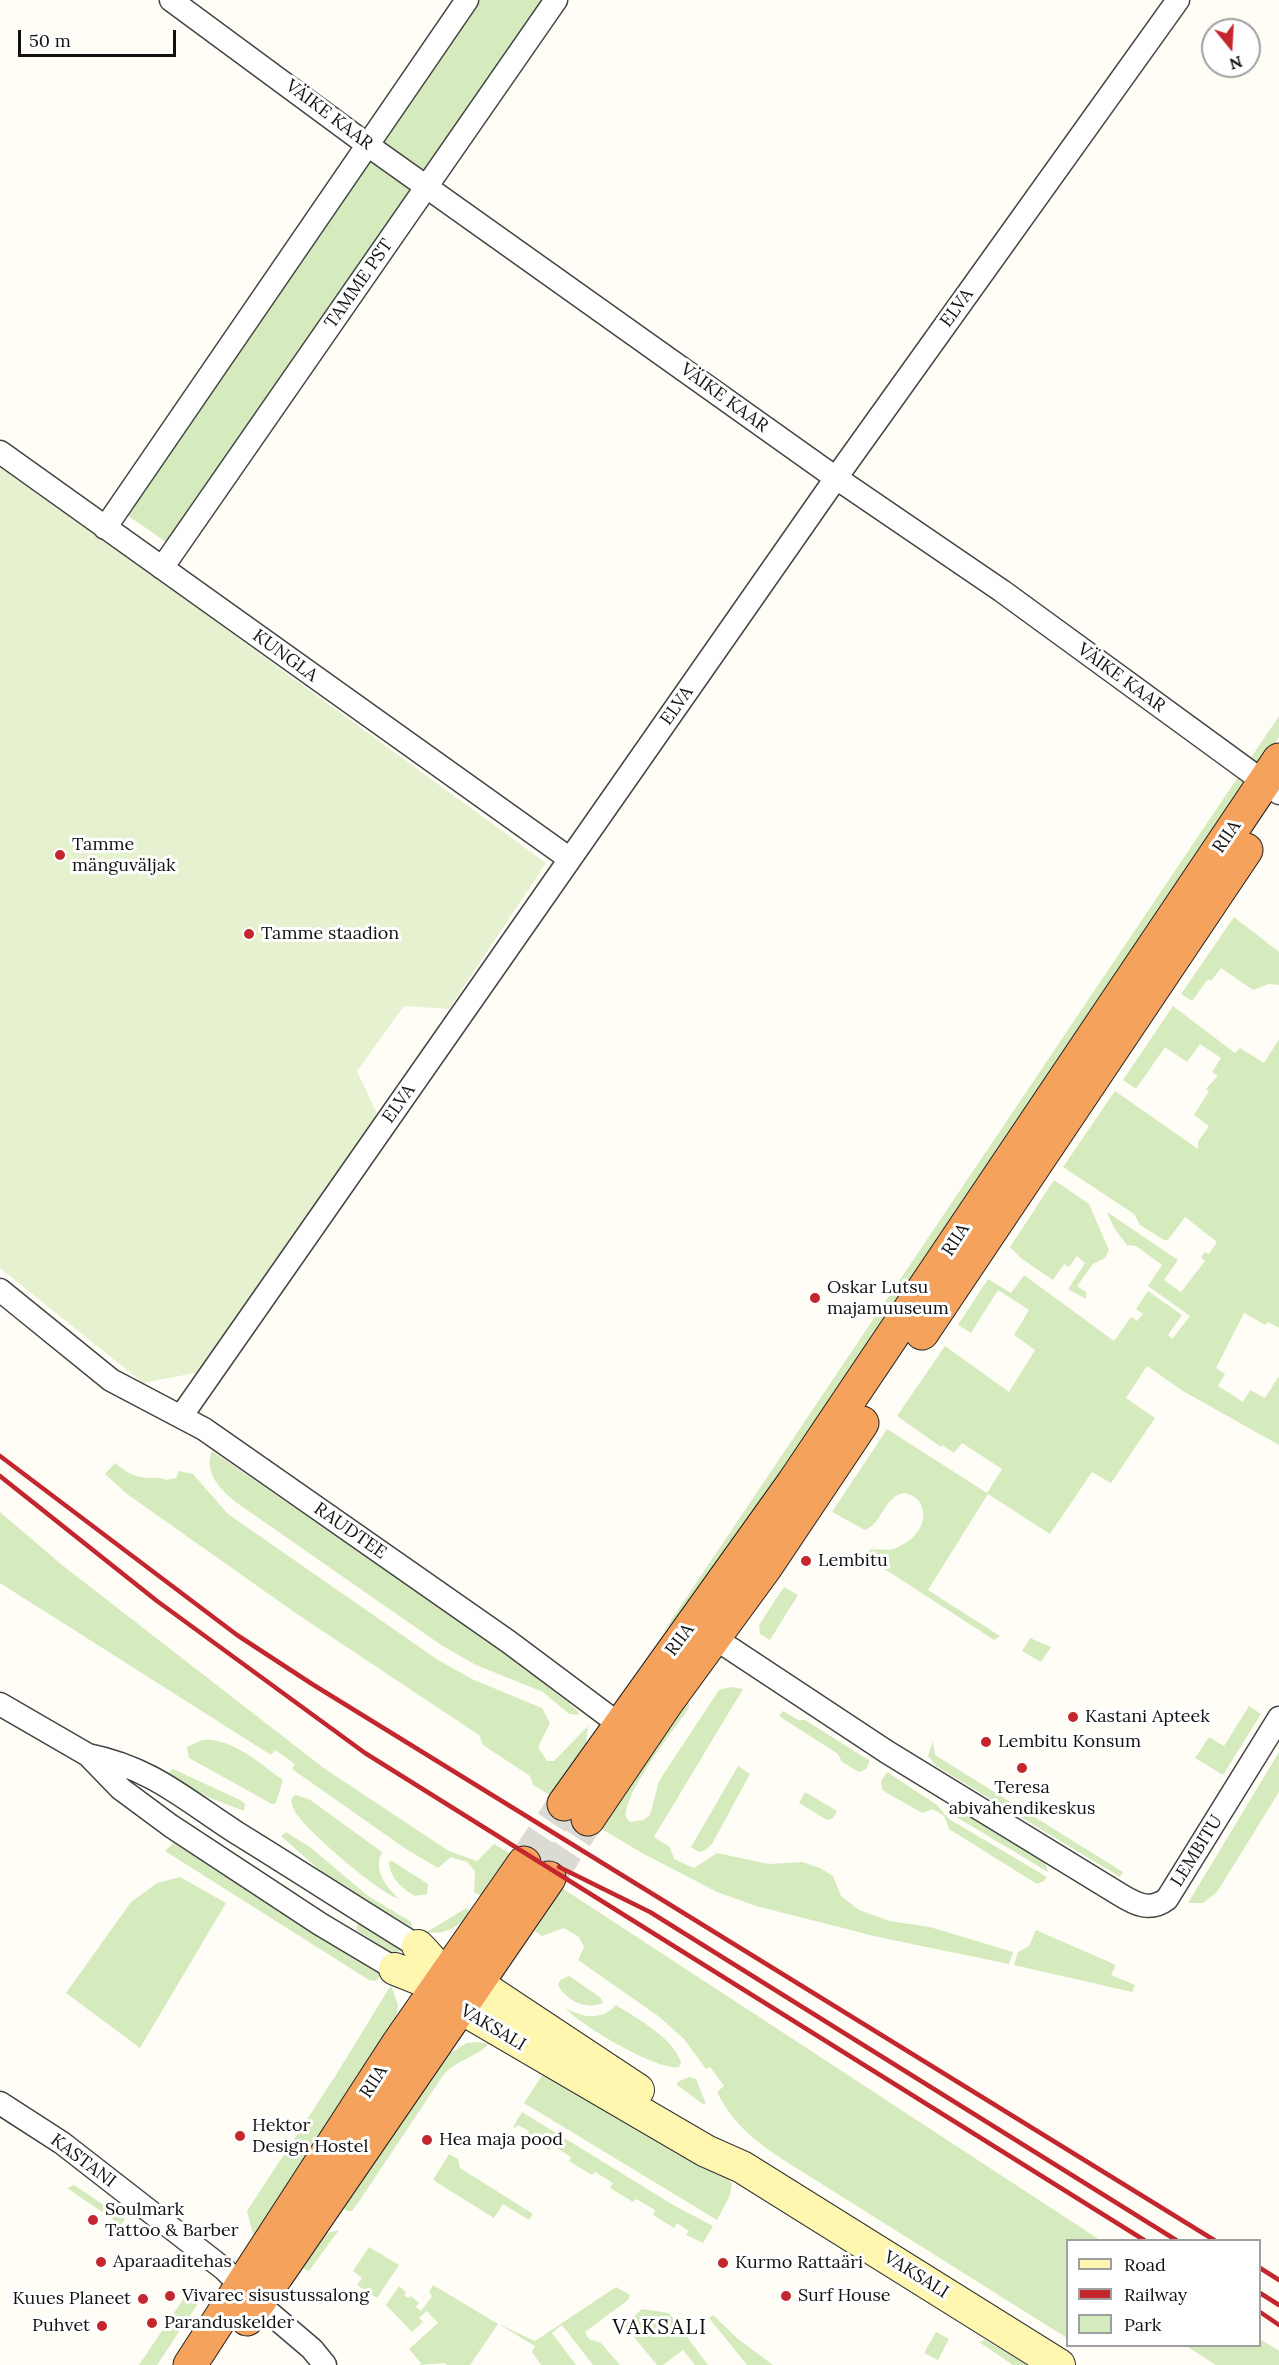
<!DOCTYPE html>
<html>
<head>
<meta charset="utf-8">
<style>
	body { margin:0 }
	#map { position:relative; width:1279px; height:2365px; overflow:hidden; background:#fffdf5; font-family:Lora,serif }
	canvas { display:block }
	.legend { position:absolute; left:1066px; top:2239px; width:195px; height:108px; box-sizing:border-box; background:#fff; border:2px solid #a0a0a0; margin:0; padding:8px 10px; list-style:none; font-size:18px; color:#111 }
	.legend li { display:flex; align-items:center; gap:12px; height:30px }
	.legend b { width:30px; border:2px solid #a0a0a0 }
	.north { position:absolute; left:1201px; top:18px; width:60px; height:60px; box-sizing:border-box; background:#fff; border:2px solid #a0a0a0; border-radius:50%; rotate:162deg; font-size:16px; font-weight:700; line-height:24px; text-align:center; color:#111 }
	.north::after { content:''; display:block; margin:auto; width:21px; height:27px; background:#c4262e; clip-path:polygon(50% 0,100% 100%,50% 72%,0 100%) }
	.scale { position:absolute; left:18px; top:30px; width:158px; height:27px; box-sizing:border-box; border:3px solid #111; border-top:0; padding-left:8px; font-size:18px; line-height:21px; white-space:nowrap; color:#111; -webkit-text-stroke:4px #fff; paint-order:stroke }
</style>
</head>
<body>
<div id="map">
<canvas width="1279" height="2365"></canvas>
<ul class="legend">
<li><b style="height:8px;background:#fff6b0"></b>Road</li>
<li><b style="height:8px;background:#c4262e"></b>Railway</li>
<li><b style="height:16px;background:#d5ebbd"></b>Park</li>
</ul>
<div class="north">N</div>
<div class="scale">50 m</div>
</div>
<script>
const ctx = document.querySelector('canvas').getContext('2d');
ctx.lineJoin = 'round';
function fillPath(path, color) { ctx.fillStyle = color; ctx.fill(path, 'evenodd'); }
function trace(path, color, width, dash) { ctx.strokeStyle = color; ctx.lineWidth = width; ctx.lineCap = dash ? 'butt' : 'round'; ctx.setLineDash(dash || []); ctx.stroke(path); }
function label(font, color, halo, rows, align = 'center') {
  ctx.font = font + ' Lora,serif'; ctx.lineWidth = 6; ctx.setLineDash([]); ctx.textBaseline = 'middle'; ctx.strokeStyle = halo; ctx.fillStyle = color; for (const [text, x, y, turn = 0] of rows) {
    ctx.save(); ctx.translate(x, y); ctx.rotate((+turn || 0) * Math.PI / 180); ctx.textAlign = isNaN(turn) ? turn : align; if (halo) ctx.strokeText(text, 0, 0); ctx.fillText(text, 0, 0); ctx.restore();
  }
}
fillPath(new Path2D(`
	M476 0H552L172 546 121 511Z
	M1279 716V737L733 1554 661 1635Z
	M1234 917 1279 952V985L1269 984 1253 990 1221 968 1211 981 1208 979 1192 1001 1181 994Z
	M1173 1006 1235 1053 1240 1048 1264 1063 1279 1039V1328L1268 1322 1265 1325 1244 1313 1216 1368 1225 1374 1218 1386 1243 1402 1250 1390 1265 1398 1279 1376V1445L1183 1391 1147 1366 1126 1398 1155 1418 1111 1483 1092 1472 1050 1534 988 1494 928 1590 1000 1636 994 1640 863 1555C870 1545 882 1552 893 1549 911 1543 928 1527 922 1507 919 1498 914 1496 905 1493 884 1495 883 1523 865 1530L832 1512 887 1429 987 1493 1002 1469 962 1443 954 1453 942 1445 941 1447 897 1416 945 1346 1009 1392 1035 1350 1014 1335 1029 1310 998 1290 971 1333 958 1325 988 1279 1011 1293 1024 1275 1114 1341 1131 1317 1137 1321 1143 1314 1136 1309 1148 1291 1182 1315 1168 1335 1172 1339 1190 1316 1148 1286 1162 1265 1136 1246 1127 1245 1114 1228 1107 1212 1178 1260 1164 1280 1181 1292 1205 1261 1201 1257 1205 1252 1209 1254 1217 1242 1185 1217 1168 1240H1164L1140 1225 1134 1214 1063 1167 1115 1091 1198 1149V1142L1209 1126 1194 1115 1209 1091 1206 1089 1218 1076 1212 1072 1221 1058 1200 1044 1187 1062 1165 1047 1136 1089 1123 1080Z
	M1054 1180 1089 1204 1109 1250 1105 1258 1093 1264 1077 1286 1086 1292V1299L1068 1289 1085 1263 1077 1256 1069 1267 1064 1264 1053 1280 1022 1259 1010 1247Z
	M212 1451 492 1644 569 1703 579 1712 578 1715 569 1714 543 1692 476 1665 441 1645 237 1503C221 1490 203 1473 212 1451Z
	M115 1463C123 1469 131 1476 142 1477 151 1479 158 1476 166 1480L176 1478 179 1471 193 1474 228 1514 438 1660 474 1680 542 1708 550 1723 538 1747 547 1761H554L588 1726 586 1745 553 1797 533 1785 530 1776 483 1745 479 1735 297 1614 127 1494 105 1474Z
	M0 1512 62 1565 325 1769 449 1851 477 1861 494 1844 514 1856 484 1898 474 1892 475 1871 467 1862 451 1857 438 1868 406 1849 292 1769 295 1764 275 1750 271 1755 0 1583Z
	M784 1587 798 1595 770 1640 760 1634 759 1625Z
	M1030 1638 1051 1647 1041 1662 1022 1651Z
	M731 1687 743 1689 654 1837 670 1847 674 1859 694 1868 717 1853 769 1864 802 1862 820 1868 833 1876 841 1896 859 1910 890 1921 930 1927 1013 1952 1009 1964 878 1937 756 1906 717 1892 642 1853 602 1829 688 1700 689 1708C674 1729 623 1794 626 1817L630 1822 643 1820 650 1815 659 1781 719 1690Z
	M1249 1706 1261 1714 1223 1775 1195 1758 1209 1737 1224 1746Z
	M783 1711 798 1720H805L870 1761 866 1769 859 1772 842 1762 838 1754 779 1716Z
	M202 1740C232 1737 260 1764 283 1780L276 1803 272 1804 189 1758 187 1747Z
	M933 1741 935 1755 1123 1872 1120 1877 936 1766 928 1756Z
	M1279 1752V1792L1217 1892 1203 1903H1188Z
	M738 1766 750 1774 712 1844 704 1851 699 1852 691 1847Z
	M173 1769 240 1800 245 1804 244 1811 208 1797 166 1774Z
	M887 1772 937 1805 949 1819 1047 1877 1044 1881 1037 1884 949 1829 944 1816 933 1809 922 1813 882 1790 881 1781Z
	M805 1792 837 1811 833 1818 827 1820 799 1803Z
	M295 1795 309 1799 382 1852C373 1871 386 1886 399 1899 379 1893 312 1835 298 1816 294 1811 292 1806 291 1799Z
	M955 1808 1045 1863 1048 1872 953 1815Z
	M286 1832 310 1847 368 1896 410 1921 413 1928 326 1876 281 1836Z
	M174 1843H177L382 1975 375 1981 369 1980 165 1851Z
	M392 1861 428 1884 427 1894 415 1896C401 1888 390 1878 389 1862Z
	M180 1877 226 1903 140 2048 66 1993 131 1902 157 1883Z
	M562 1888 1100 2240H1068L1067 2338 782 2159C754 2140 733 2124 717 2092L724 2086 710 2067 706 2069 684 2039 658 2016 578 1960 584 1947 579 1937 564 1928 542 1936 535 1931Z
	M466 1908 472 1913C460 1925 445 1936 427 1932Z
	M357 1924H362L402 1947 395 1955 356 1930Z
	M1036 1930 1116 1965 1111 1975 1135 1985 1132 1992 1014 1965 1018 1952 1029 1946Z
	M569 1976 600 1997 603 2003C586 2010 566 2001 558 1985L560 1980Z
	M391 1985 398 2005 395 2023 259 2239 253 2234 247 2211 336 2075Z
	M616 2005C638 2019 672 2037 681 2062L679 2067C660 2072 577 2024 566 2008 582 2018 602 2021 616 2005Z
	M479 2042 489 2044C476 2057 457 2060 444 2074L358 2203 352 2211H346L343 2207 450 2053 467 2043Z
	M543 2074 724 2176 732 2183 730 2195 717 2220 524 2103Z
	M689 2077 696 2079 706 2104H703L677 2085V2082Z
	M522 2112 675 2206 713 2226 703 2243 686 2235 689 2231 677 2223 674 2228 653 2215 655 2210 636 2199 633 2202 610 2188 613 2183 595 2172 592 2175 569 2161 571 2157 552 2145 549 2150 527 2136 529 2131 518 2125 515 2128 513 2127Z
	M449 2154 458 2159 460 2168 533 2214 529 2220 503 2204 494 2218 433 2180Z
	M74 2185 125 2219 121 2225 67 2188Z
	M339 2230 309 2271 302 2268 324 2234Z
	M369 2247 399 2265 377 2298 357 2285 362 2278 353 2271Z
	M189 2285 198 2297 197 2305 157 2365H139L188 2292 185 2290Z
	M433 2285 498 2324 535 2341 616 2287 630 2295 628 2300 585 2332 589 2339 601 2343 620 2365H593L562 2325 552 2333 576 2365H541L532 2352 535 2346 498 2324 470 2365H447L445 2363 419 2365 421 2363 409 2349 438 2323 427 2311 419 2318 423 2322 412 2332 386 2305 399 2286 406 2292 404 2295 408 2298 411 2296 419 2303 416 2307 421 2311 432 2296 429 2292Z
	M642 2309 669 2313 708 2365H695L683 2350 663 2365H657L624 2325Z
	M713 2315 738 2339 773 2365H747L709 2318Z
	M936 2332 949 2339 938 2360 924 2353Z
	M1260 2339 1279 2351V2365H1216L1186 2346H1260Z
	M985 2340 1029 2365H1013L979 2342Z`), '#d5ebbd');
fillPath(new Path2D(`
	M0 464 546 863 449 1009 404 1006 357 1071 377 1114 200 1372 143 1383 0 1268Z`), '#e6f2cf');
trace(new Path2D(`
	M524 1863 564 1804
	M549 1878 588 1819`), '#dbdad3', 33, [33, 16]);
const street = new Path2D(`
	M171 0 369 146 826 471 1002 591 1279 793
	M0 452 570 859
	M105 528 467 0
	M162 568 556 0
	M0 1290 111 1380 204 1429 509 1642 608 1716 623 1729 626 1737
	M182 1415 843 468 1178 0
	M704 1631 887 1752 1119 1894C1135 1904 1150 1912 1167 1899L1279 1718
	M0 1704 88 1755 121 1789 171 1826 320 1924 409 1977
	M88 1755C152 1768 184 1799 237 1833 302 1873 366 1915 432 1955
	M0 2103 62 2143 224 2269 258 2303 312 2349 325 2365`);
const secondary = new Path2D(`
	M418 1946C433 1961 447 1977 447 1999
	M454 1968 638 2090
	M395 1969 435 1985 462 1986
	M437 1994 706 2151 742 2167 1059 2365`);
const highway = new Path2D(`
	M922 1333 1246 850
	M564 1804 794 1482 1279 760
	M588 1819 667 1702 765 1568 862 1423
	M247 2319 549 1878
	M190 2365 398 2044 524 1863`);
trace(street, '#444', 25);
trace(secondary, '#333', 34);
trace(highway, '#222', 35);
trace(street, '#fff', 22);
trace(secondary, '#fff6b0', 32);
trace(highway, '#f5a25d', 33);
trace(new Path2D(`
	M0 1456 237 1635 312 1684 1214 2240
	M0 1476 157 1601 365 1753 1144 2240
	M559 1867 650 1912 1176 2240
	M1260 2268 1279 2280
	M1260 2293 1279 2305
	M1260 2312 1279 2325`), '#c4262e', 4.5);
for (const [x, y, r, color] of [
	[60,855,6,"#c4262e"],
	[249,934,6,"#c4262e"],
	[815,1298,6,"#c4262e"],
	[806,1561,6,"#c4262e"],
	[1073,1717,6,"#c4262e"],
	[986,1742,6,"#c4262e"],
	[1022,1768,6,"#c4262e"],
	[240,2136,6,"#c4262e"],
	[427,2140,6,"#c4262e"],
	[93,2220,6,"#c4262e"],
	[101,2262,6,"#c4262e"],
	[723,2263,6,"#c4262e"],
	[170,2296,6,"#c4262e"],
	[786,2296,6,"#c4262e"],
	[143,2299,6,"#c4262e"],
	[152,2323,6,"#c4262e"],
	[102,2326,6,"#c4262e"]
]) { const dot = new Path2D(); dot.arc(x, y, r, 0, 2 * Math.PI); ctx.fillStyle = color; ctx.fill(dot); trace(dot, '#fff', 2); }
label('18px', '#111', '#fff', [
	["VÄIKE KAAR",329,115,37],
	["TAMME PST",359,284,-55],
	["ELVA",957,308,-54],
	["VÄIKE KAAR",724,398,36],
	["KUNGLA",285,656,36],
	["VÄIKE KAAR",1121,678,36],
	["ELVA",677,706,-55],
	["RIIA",1227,837,-56],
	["ELVA",399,1104,-55],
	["RIIA",956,1240,-57],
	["RAUDTEE",350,1531,35],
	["RIIA",680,1640,-53],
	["LEMBITU",1197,1851,-58],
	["VAKSALI",493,2028,31],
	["RIIA",374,2082,-57],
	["KASTANI",83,2161,37],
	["VAKSALI",916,2275,32]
]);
label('18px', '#111', '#fff', [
	["Tamme",72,845],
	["mänguväljak",72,866],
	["Tamme staadion",261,934],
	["Oskar Lutsu",827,1288],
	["majamuuseum",827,1309],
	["Lembitu",818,1561],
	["Kastani Apteek",1085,1717],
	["Lembitu Konsum",998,1742],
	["Teresa",1022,1788,"center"],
	["abivahendikeskus",1022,1809,"center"],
	["Hektor",252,2126],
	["Design Hostel",252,2147],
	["Hea maja pood",439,2140],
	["Soulmark",105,2210],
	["Tattoo & Barber",105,2231],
	["Aparaaditehas",113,2262],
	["Kurmo Rattaäri",735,2263],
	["Vivarec sisustussalong",182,2296],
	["Surf House",798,2296],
	["Kuues Planeet",131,2299,"right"],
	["Paranduskelder",164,2323],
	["Puhvet",90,2326,"right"]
], 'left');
ctx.letterSpacing = '1.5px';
label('21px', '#111', '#fff', [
	["VAKSALI",660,2328]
]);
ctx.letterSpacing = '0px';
</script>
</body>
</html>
